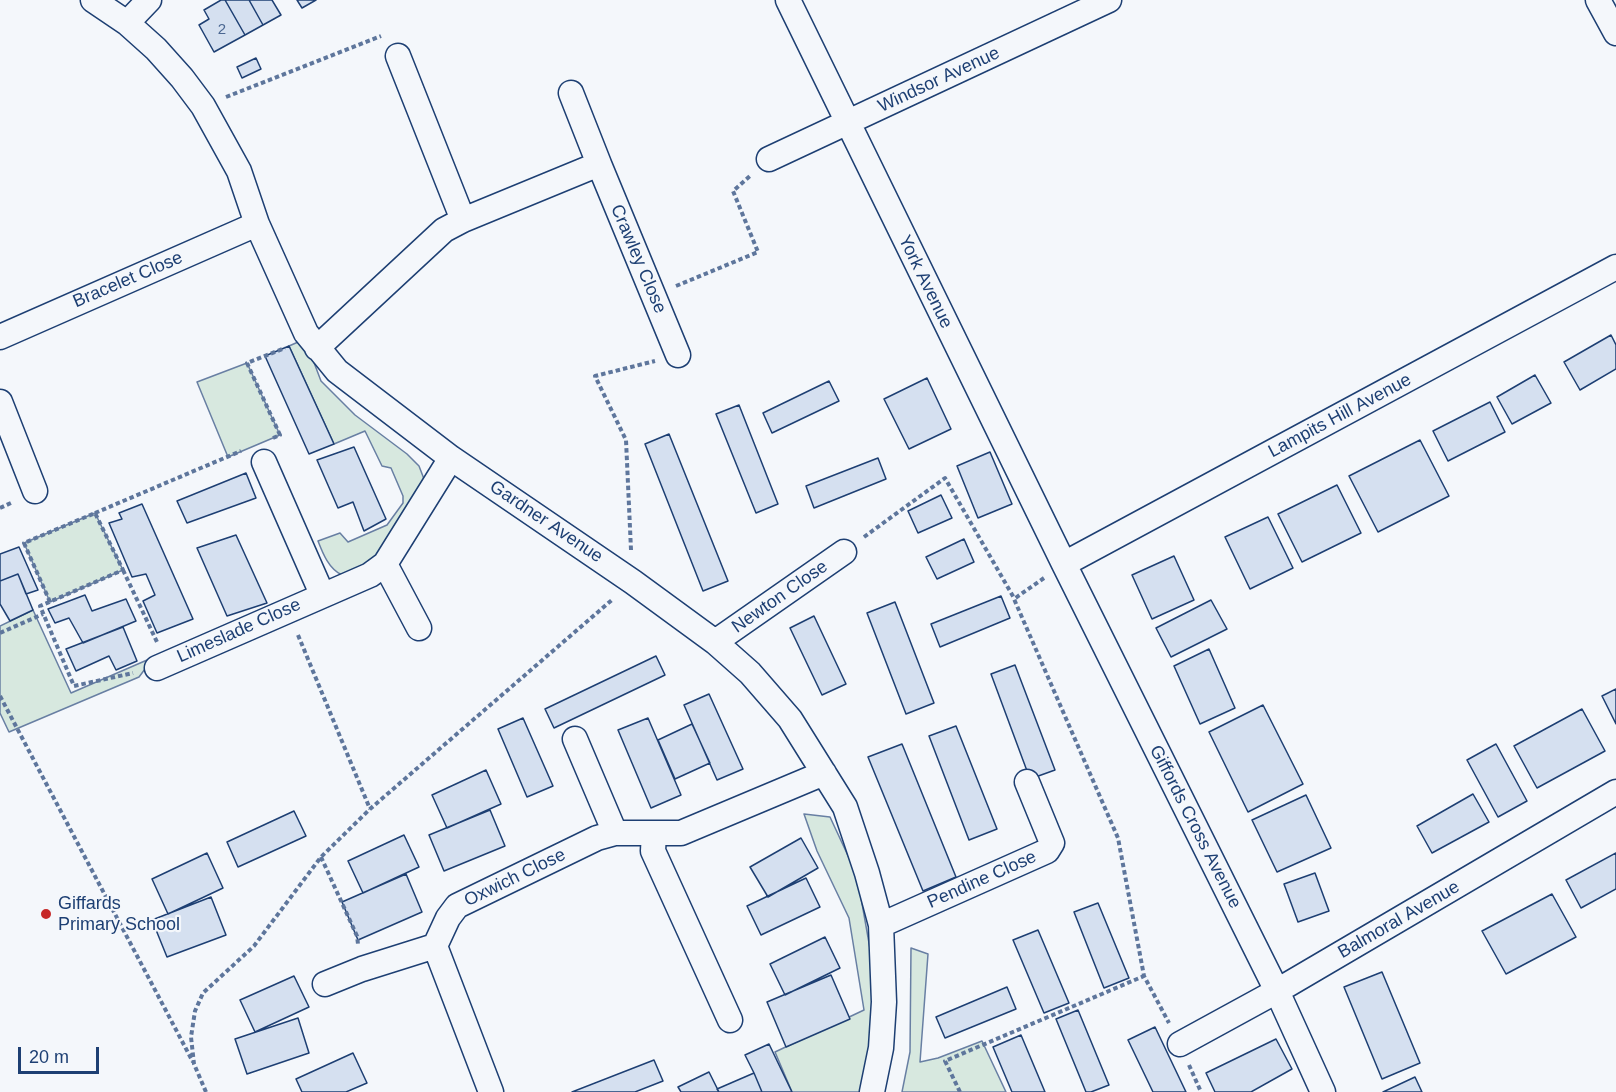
<!DOCTYPE html>
<html>
<head>
<meta charset="utf-8">
<style>
	body { margin:0 }
	#map { position:relative; width:1616px; height:1092px; overflow:hidden; background:#f4f7fb; font-family:Arial,sans-serif }
	canvas { display:block }
	.scale { position:absolute; left:18px; top:1047px; width:81px; height:27px; box-sizing:border-box; border:3px solid #1d3f73; border-top:0; padding-left:8px; font-size:18px; line-height:21px; white-space:nowrap; color:#1d3f73; -webkit-text-stroke:4px #f4f7fb; paint-order:stroke }
</style>
</head>
<body>
<div id="map">
<canvas width="1616" height="1092"></canvas>
<div class="scale">20 m</div>
</div>
<script>
const ctx = document.querySelector('canvas').getContext('2d');
ctx.lineJoin = 'round';
function fillPath(path, color) { ctx.fillStyle = color; ctx.fill(path, 'evenodd'); }
function trace(path, color, width, dash) { ctx.strokeStyle = color; ctx.lineWidth = width; ctx.lineCap = dash ? 'butt' : 'round'; ctx.setLineDash(dash || []); ctx.stroke(path); }
function label(font, color, halo, rows, align = 'center') {
  ctx.font = font + ' Arial,sans-serif'; ctx.lineWidth = 4.5; ctx.setLineDash([]); ctx.textBaseline = 'middle'; ctx.strokeStyle = halo; ctx.fillStyle = color; for (const [text, x, y, turn = 0] of rows) {
    ctx.save(); ctx.translate(x, y); ctx.rotate((+turn || 0) * Math.PI / 180); ctx.textAlign = isNaN(turn) ? turn : align; if (halo) ctx.strokeText(text, 0, 0); ctx.fillText(text, 0, 0); ctx.restore();
  }
}
const green = new Path2D(`
	M305 339 321 381 355 415 407 454 419 466 424 479 385 564 342 575C329 569 323 554 318 541L340 533 348 542 387 525 403 503V496L391 468 382 466 365 431 334 444 289 346Z
	M247 363 280 435 228 457 197 382Z
	M95 513 123 570 50 602 24 543Z
	M33 610 71 693 154 657 139 677 9 732 0 713V626Z
	M804 814 830 817 857 875 875 977 873 1048 864 1092H792L775 1052 864 1010 849 918 817 851Z
	M911 948 928 954 920 1062 938 1058 982 1041 1006 1092H902L910 1052Z`);
fillPath(green, '#d7e8df');
trace(green, '#687fa3', 1.5);
const building = new Path2D(`
	M221 0H225L245 35 214 52 199 25 209 19 204 10Z
	M225 0H249L263 25 245 35Z
	M249 0H272L281 15 263 25Z
	M297 0H316L302 8Z
	M256 58 261 69 242 78 237 67Z
	M1611 335 1616 345V369L1580 390 1564 362Z
	M289 346 334 444 309 454 265 356Z
	M1535 375 1551 403 1512 424 1497 397Z
	M927 378 951 429 909 449 884 399Z
	M829 381 839 401 772 433 763 413Z
	M1490 402 1505 432 1448 461 1433 431Z
	M739 405 778 504 756 513 716 414Z
	M669 434 728 581 703 591 645 444Z
	M1420 440 1449 496 1378 532 1349 476Z
	M354 447 386 519 364 531 353 502 338 508 317 460Z
	M990 452 1012 504 978 518 957 466Z
	M878 458 886 479 814 508 806 486Z
	M246 473 256 498 187 523 177 501Z
	M1337 485 1361 533 1302 562 1278 514Z
	M941 495 952 518 918 533 908 511Z
	M142 504 193 619 157 633 143 601 155 595 146 574 132 577 109 523 122 519 119 513Z
	M1268 517 1293 568 1250 589 1225 537Z
	M236 535 267 603 227 616 197 548Z
	M964 539 974 562 937 579 926 557Z
	M19 547 38 590 26 594 18 574 0 581V554Z
	M1174 556 1194 600 1152 619 1132 575Z
	M18 574 33 610 10 621 0 604V581Z
	M85 595 92 611 126 599 136 621 83 643 69 618 55 623 48 609Z
	M1001 596 1010 618 940 647 931 624Z
	M1211 600 1227 629 1171 657 1156 628Z
	M895 602 934 703 906 714 867 613Z
	M814 616 846 684 822 695 790 628Z
	M123 627 137 661 116 670 109 656 76 671 66 649Z
	M1209 649 1235 708 1200 724 1174 666Z
	M656 656 665 675 554 728 545 709Z
	M1015 665 1055 770 1030 779 991 674Z
	M1616 689V724L1602 696Z
	M709 694 743 769 717 780 684 705Z
	M1263 705 1303 784 1248 812 1209 732Z
	M1582 709 1605 751 1537 788 1514 746Z
	M523 718 553 786 527 797 498 729Z
	M648 718 681 795 651 808 618 730Z
	M692 724 710 763 675 779 658 740Z
	M956 726 997 829 969 840 929 736Z
	M902 744 956 877 923 891 868 757Z
	M1496 744 1527 801 1498 817 1467 760Z
	M486 770 501 804 447 828 432 795Z
	M1473 794 1489 822 1432 853 1417 826Z
	M1306 795 1331 848 1277 872 1252 820Z
	M490 810 505 846 444 871 429 835Z
	M294 811 306 836 238 867 227 842Z
	M404 835 419 867 363 893 348 861Z
	M801 838 818 868 768 897 750 867Z
	M207 853 223 888 168 914 152 879Z
	M1616 853V889L1581 908 1566 880Z
	M1315 873 1329 911 1298 922 1284 884Z
	M406 874 422 912 358 940 342 902Z
	M806 878 820 907 761 935 747 906Z
	M1552 894 1576 937 1506 974 1482 931Z
	M211 897 226 935 167 957 152 920Z
	M1098 903 1129 978 1104 988 1074 912Z
	M1038 930 1069 1003 1044 1013 1013 940Z
	M825 937 840 968 785 995 770 964Z
	M1382 972 1420 1063 1382 1079 1344 987Z
	M831 975 850 1019 786 1047 767 1002Z
	M294 976 309 1007 255 1032 240 1000Z
	M1007 987 1016 1009 945 1038 936 1017Z
	M1078 1010 1109 1085 1091 1092H1086L1056 1019Z
	M298 1018 309 1053 247 1074 235 1039Z
	M1155 1027 1186 1092H1153L1128 1040Z
	M1021 1035 1045 1092H1012L993 1047Z
	M1276 1039 1292 1069 1251 1092H1215L1206 1073Z
	M769 1044 792 1092H762L754 1073 745 1055Z
	M353 1053 367 1083 346 1092H302L296 1079Z
	M654 1060 663 1081 635 1092H572Z
	M709 1072 719 1092H681L678 1087Z
	M754 1073 762 1092H719L717 1089Z
	M1415 1077 1422 1092H1383Z`);
fillPath(building, '#d5e0f0');
trace(building, '#1d3f73', 1.5);
const street = new Path2D(`
	M93 0 127 23 156 49 182 78 203 106 239 171 257 224 306 333 337 371 451 458 633 582 715 642 750 673 790 719 845 807 867 873 881 925 884 1002 881 1048 872 1092
	M788 0 1064 564 1277 991 1323 1092
	M1598 0 1616 33
	M127 23 149 0
	M398 56 463 220
	M769 159 1109 0
	M599 164 678 355
	M0 337 257 224
	M317 348 444 230 463 220 599 164 571 93
	M0 402 35 491
	M264 462 322 594
	M385 564 419 628
	M1064 564 1616 267
	M715 642 844 552
	M157 668 370 575 385 564 451 458
	M575 739 615 833
	M654 833 653 851 730 1020
	M881 925 1047 851 1052 843 1027 782
	M435 946 491 1092
	M325 984 362 969 435 946 448 918 457 906 597 838 615 833H681L824 773
	M1180 1044 1277 991 1616 792`);
trace(street, '#1d3f73', 27);
trace(new Path2D(`
	M226 97 381 36
	M676 286 758 252 733 191 751 175
	M273 438 280 435 247 363 285 348
	M0 508 13 502
	M95 513 241 451
	M864 537 945 478 1014 598
	M631 550 626 440 595 376 655 361
	M123 570 157 642
	M1044 578 1014 599 1118 838 1144 976 1169 1023
	M50 602 24 543 95 513 123 570 40 606 74 686 133 673
	M0 633 43 614
	M298 635 370 809
	M0 696 193 1062
	M321 857 357 936 358 944
	M1189 1065 1201 1092
	M206 1092 194 1064 191 1037 195 1011 203 993 254 946 321 857 370 809 613 599
	M960 1092 945 1061 1144 976`), '#5e769c', 4, [4.5, 3]);
trace(street, '#f4f7fb', 24);
for (const [x, y, r, color] of [
	[46,914,6,"#c62828"]
]) { const dot = new Path2D(); dot.arc(x, y, r, 0, 2 * Math.PI); ctx.fillStyle = color; ctx.fill(dot); trace(dot, '#f4f7fb', 2); }
label('15px', '#4b6792', null, [
	["2",222,30]
]);
label('18px', '#1d3f73', '#f4f7fb', [
	["Windsor Avenue",939,80,-25],
	["Crawley Close",638,259,67],
	["Bracelet Close",128,280,-23],
	["York Avenue",925,282,64],
	["Lampits Hill Avenue",1340,416,-28],
	["Gardner Avenue",546,522,34],
	["Newton Close",780,597,-35],
	["Limeslade Close",239,631,-24],
	["Giffords Cross Avenue",1195,827,63],
	["Oxwich Close",515,878,-26],
	["Pendine Close",982,880,-24],
	["Balmoral Avenue",1399,920,-30]
]);
label('18px', '#1d3f73', '#f4f7fb', [
	["Giffards",58,904],
	["Primary School",58,925]
], 'left');
</script>
</body>
</html>
